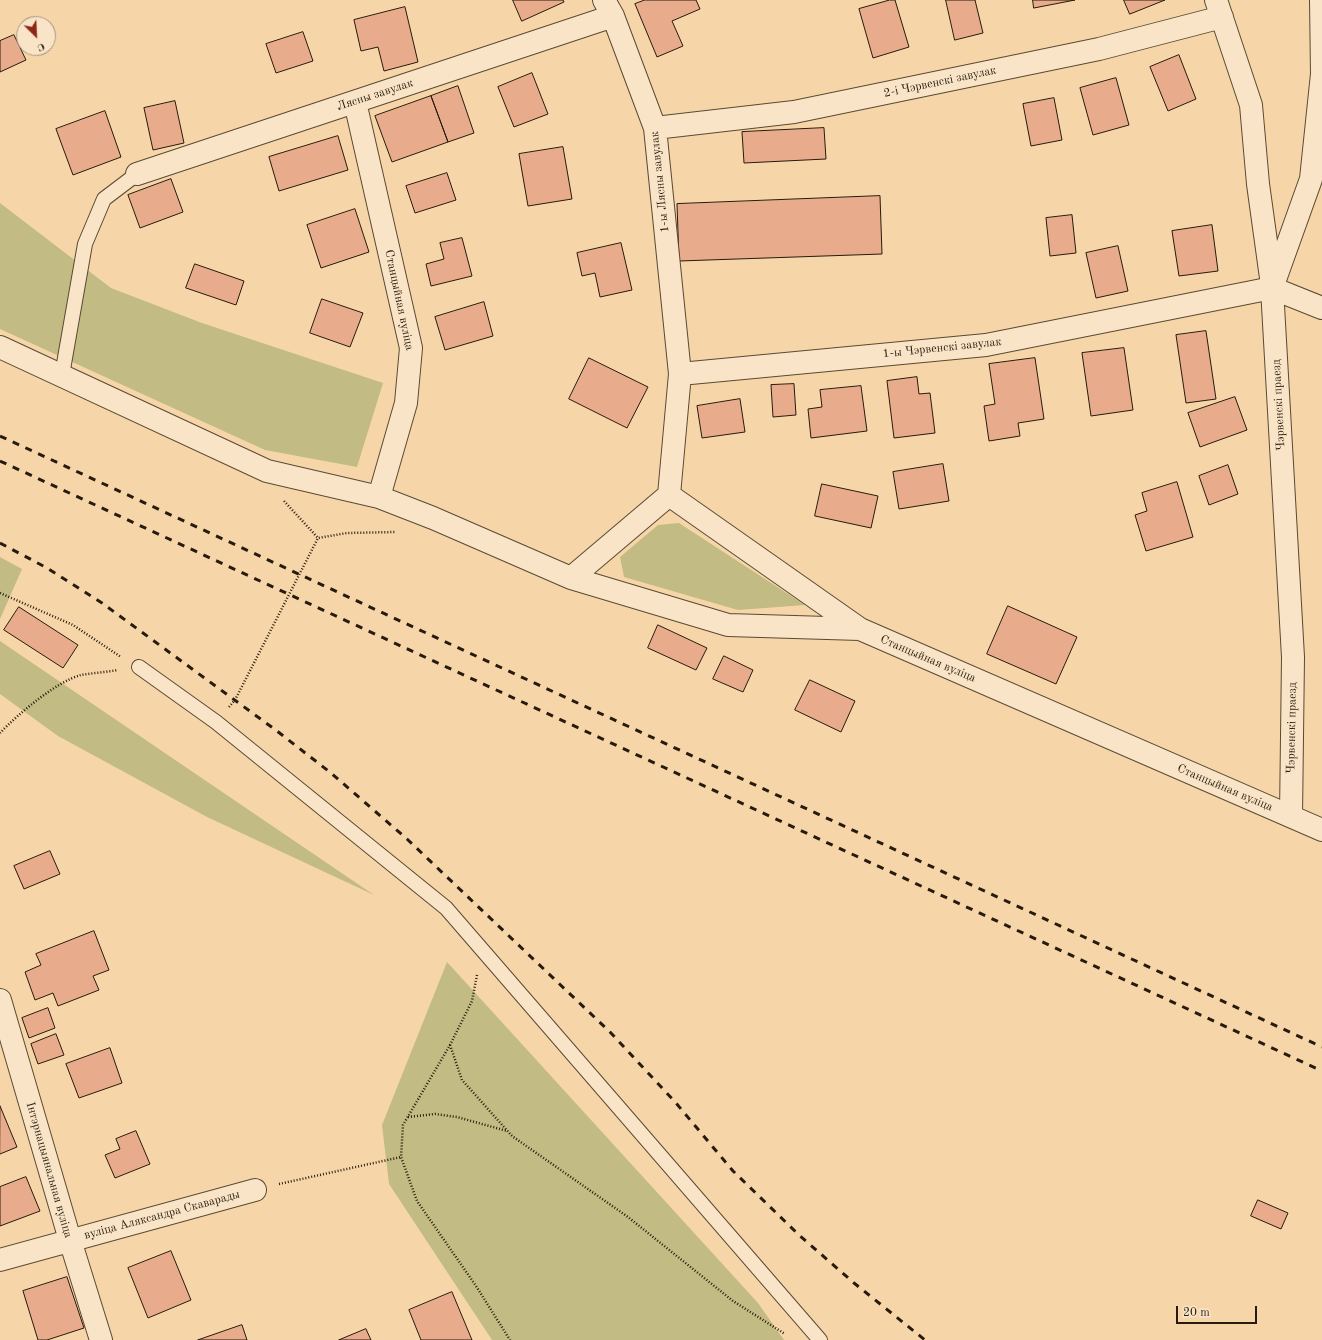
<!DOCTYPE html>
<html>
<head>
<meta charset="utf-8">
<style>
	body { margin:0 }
	#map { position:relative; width:1322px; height:1340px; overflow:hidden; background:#f6d6a9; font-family:"Old Standard TT",serif }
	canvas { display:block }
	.north { position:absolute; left:16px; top:16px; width:40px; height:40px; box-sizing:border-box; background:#f9e4c7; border:1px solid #a5947c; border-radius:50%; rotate:156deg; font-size:11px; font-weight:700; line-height:16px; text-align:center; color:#261b0c }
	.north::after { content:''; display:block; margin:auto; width:14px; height:18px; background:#8f2418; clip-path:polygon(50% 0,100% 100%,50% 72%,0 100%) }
	.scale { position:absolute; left:1176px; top:1306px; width:81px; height:18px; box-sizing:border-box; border:2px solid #261b0c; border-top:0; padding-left:5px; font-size:12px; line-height:14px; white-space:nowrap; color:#261b0c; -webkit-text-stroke:3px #f9e4c7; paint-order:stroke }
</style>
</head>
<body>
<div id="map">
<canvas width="1322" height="1340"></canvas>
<div class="north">С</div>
<div class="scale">20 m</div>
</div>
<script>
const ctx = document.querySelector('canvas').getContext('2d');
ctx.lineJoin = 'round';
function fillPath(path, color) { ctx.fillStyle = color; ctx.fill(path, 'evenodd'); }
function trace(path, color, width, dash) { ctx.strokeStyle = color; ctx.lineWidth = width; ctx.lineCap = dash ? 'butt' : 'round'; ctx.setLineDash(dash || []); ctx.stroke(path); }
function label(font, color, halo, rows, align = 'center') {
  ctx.font = font + ' "Old Standard TT",serif'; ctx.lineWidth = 3; ctx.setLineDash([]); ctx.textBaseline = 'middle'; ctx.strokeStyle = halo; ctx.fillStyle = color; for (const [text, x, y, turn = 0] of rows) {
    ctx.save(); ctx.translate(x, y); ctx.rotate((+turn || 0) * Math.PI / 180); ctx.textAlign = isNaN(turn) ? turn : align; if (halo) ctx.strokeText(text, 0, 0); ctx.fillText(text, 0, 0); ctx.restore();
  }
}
fillPath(new Path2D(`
	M0 203 111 288 202 323 383 383 357 467 265 450 0 329Z
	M679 523 805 605 738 610 624 577 620 557 658 525Z
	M0 557 22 569 0 619Z
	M0 641 374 895 207 817 58 736 0 694Z
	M447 962 758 1303 784 1340H492L389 1184 382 1125Z`), '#c2bc84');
const building = new Path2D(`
	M513 0H563L564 2 522 21Z
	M645 0H696L700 9 672 21 683 46 657 57 635 4Z
	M890 0H895L909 47 873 58 859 9Z
	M946 0H975L983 33 955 40Z
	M1033 0H1075L1034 8Z
	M1124 0H1165L1130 14Z
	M405 7 418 62 384 71 378 47 361 51 354 20Z
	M303 32 313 61 276 73 266 44Z
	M14 35 26 60 0 72V41Z
	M1179 55 1196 99 1168 111 1150 67Z
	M532 73 548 114 514 127 498 87Z
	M1116 78 1129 125 1093 135 1080 88Z
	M458 86 474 133 448 142 431 96Z
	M431 96 448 142 392 162 375 116Z
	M1054 98 1062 140 1031 146 1023 104Z
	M175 101 184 143 153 150 144 108Z
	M105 111 121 157 73 175 56 129Z
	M824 128 826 159 744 163 742 132Z
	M338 136 348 170 279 191 269 157Z
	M563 147 572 199 528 206 519 154Z
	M447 173 456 200 415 213 406 186Z
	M171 179 183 212 140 228 128 195Z
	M880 196 882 254 679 261 677 204Z
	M355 209 369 252 321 268 307 225Z
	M1072 215 1076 253 1050 256 1046 218Z
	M1212 225 1218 271 1179 276 1172 231Z
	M462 238 472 276 431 286 426 264 444 259 440 243Z
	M621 243 632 290 600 297 595 273 582 276 577 253Z
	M1118 246 1128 291 1096 298 1086 253Z
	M195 264 244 281 236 305 186 288Z
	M322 299 363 313 350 347 310 333Z
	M484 302 493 336 445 350 435 317Z
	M1206 331 1216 399 1186 403 1176 335Z
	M1124 348 1133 410 1091 416 1082 353Z
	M589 358 648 387 627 428 569 399Z
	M1035 358 1044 419 1018 423 1020 436 989 441 984 406 995 404 989 364Z
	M917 377 919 394 930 393 935 433 894 438 887 381Z
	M794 384 796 415 773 417 771 385Z
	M861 386 867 431 811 438 808 409 822 407 820 390Z
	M1235 397 1247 430 1200 447 1188 413Z
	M740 399 745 432 702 438 697 406Z
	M943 464 949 501 899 509 893 472Z
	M1228 465 1238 494 1209 505 1199 476Z
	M1177 482 1193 537 1146 551 1135 515 1147 511 1142 493Z
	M822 484 878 496 871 528 815 516Z
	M1008 606 1077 637 1056 684 987 654Z
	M19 607 78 645 63 668 4 630Z
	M658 625 707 648 696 670 648 648Z
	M724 656 753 670 743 692 713 679Z
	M810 680 855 701 841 732 795 710Z
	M50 851 60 874 24 889 14 866Z
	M94 931 109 970 93 976 99 990 58 1006 53 993 35 1000 25 972 41 965 36 954Z
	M48 1008 55 1028 29 1038 22 1018Z
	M56 1034 64 1055 38 1064 31 1044Z
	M110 1048 122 1083 79 1098 66 1064Z
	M0 1106 17 1147 0 1154Z
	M136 1131 150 1164 115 1178 105 1155 120 1149 116 1139Z
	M26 1177 40 1211 0 1226V1187Z
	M1258 1200 1288 1213 1281 1229 1251 1216Z
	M171 1251 191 1300 148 1318 128 1268Z
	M67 1277 84 1328 47 1340H38L23 1291Z
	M452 1292 472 1340H421L409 1310Z
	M242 1325 247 1340H198Z
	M366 1329 371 1340H339Z`);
fillPath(building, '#e8ab8b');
trace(building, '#261b0c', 1);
const lane = new Path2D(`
	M62 375 85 244 104 199 137 174
	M139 667 216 722 446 908 820 1340`);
const street = new Path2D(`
	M604 0 613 16 655 128 680 374 669 495 860 629 1322 830
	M1216 0 1251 105 1258 184 1272 285
	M355 102 411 348 406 403 379 497
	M655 128 794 112 1099 49 1222 17
	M137 174 613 16
	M1272 288 1322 308
	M0 347 267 471 379 497 433 518 571 578 728 625 860 629
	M680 374 986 345 1272 288
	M571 578 669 495
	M1291 816 1293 657 1272 288 1311 179 1322 74 1321 0
	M0 1000 70 1240 101 1340
	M0 1260 255 1190`);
trace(lane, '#5a4a33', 16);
trace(street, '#5a4a33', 24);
trace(new Path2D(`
	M284 501 318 538
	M0 593 73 625 121 657
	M229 707 235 700 318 538 347 533 396 532
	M0 733C17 715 57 681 81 675 93 673 106 672 118 670
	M477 975 472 1001 450 1045 403 1125 401 1157 417 1201 476 1286 510 1340
	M450 1045 462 1080 512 1136 628 1217 733 1301 785 1334
	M408 1117 435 1114 457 1117 507 1131
	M279 1184 401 1157`), '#261b0c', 2.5, [1, 2]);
trace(lane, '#f9e4c7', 14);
trace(street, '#f9e4c7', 22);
trace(new Path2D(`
	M0 436 1322 1047
	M0 461 1322 1071
	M0 543 47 568 102 603 277 731 331 773 407 839 610 1032 676 1103 733 1171 799 1235 854 1283 925 1340`), '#261b0c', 3, [7, 7]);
label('12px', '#261b0c', '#f9e4c7', [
	["2-і Чэрвенскі завулак",940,82,-12],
	["Лясны завулак",375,95,-18],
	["1-ы Лясны завулак",660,182,-96],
	["Станцыйная вуліца",399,300,78],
	["1-ы Чэрвенскі завулак",942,348,-6],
	["Чэрвенскі праезд",1279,405,-93],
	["Станцыйная вуліца",928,659,23],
	["Чэрвенскі праезд",1292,728,-89],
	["Станцыйная вуліца",1225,788,23],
	["Інтэрнацыянальная вуліца",49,1170,74],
	["вуліца Аляксандра Скаварады",162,1215,-15]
]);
</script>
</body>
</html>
